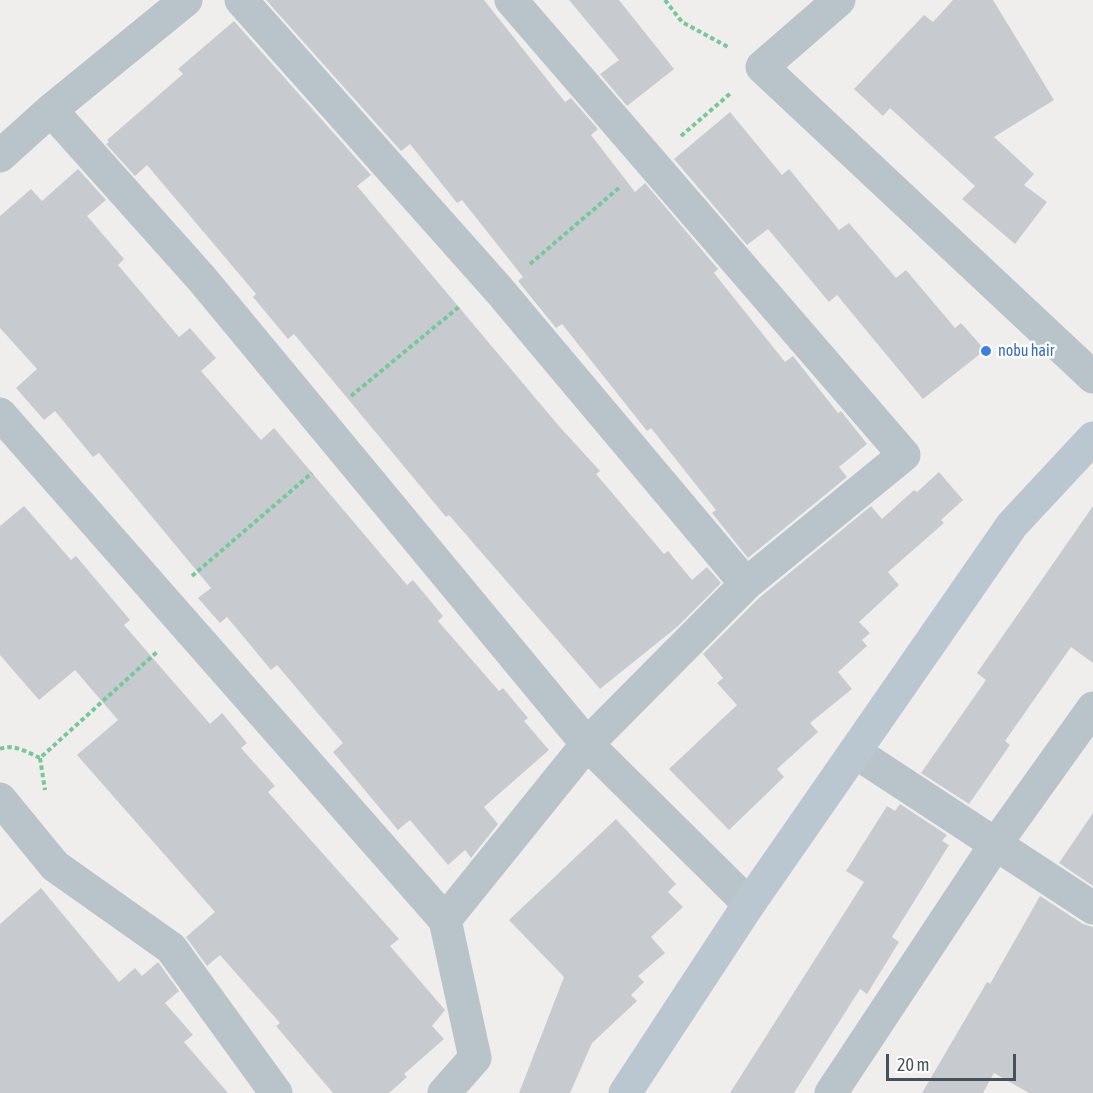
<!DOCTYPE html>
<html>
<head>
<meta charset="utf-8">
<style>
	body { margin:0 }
	#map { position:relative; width:1093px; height:1093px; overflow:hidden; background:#f0eded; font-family:"Asap Condensed",sans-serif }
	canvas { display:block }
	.scale { position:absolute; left:886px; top:1054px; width:130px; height:27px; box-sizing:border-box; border:3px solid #46525a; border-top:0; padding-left:8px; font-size:18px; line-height:21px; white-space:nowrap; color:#46525a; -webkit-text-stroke:4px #fff; paint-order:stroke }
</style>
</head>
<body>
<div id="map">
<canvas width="1093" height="1093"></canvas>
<div class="scale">20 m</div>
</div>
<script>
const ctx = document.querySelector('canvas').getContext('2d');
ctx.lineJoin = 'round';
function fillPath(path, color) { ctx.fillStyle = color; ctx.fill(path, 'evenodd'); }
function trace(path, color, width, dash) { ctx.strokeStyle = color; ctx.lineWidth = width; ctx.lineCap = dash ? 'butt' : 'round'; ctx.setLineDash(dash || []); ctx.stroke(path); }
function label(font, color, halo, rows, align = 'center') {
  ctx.font = font + ' "Asap Condensed",sans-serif'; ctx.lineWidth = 5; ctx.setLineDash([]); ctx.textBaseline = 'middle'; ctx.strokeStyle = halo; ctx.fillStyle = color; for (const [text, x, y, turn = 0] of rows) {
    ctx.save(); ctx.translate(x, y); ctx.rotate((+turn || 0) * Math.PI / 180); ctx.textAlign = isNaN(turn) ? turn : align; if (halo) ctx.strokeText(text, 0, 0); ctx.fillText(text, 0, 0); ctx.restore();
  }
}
fillPath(new Path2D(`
	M266 0H484L565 102 571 98 598 129 591 135 635 192 645 183 718 269 714 273 785 362 793 356 838 413 841 411 867 444 839 467 847 477 748 558 712 513 716 510 651 428 647 431 562 324 556 328 518 281 523 277 462 200 457 203 410 144 401 151Z
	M569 0H619L674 69 627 106 600 74 619 60Z
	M953 0H993L1054 100 994 137 1034 174 1024 185 1047 202 1015 244 962 199 975 186 890 108 883 116 854 89 924 15 933 22Z
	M234 21 371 175 357 186 558 425 600 471 596 474 664 554 668 551 692 580 707 567 721 583 677 627 600 689 449 515 446 517 294 334 288 339 253 297 256 294 147 165 135 176 106 144 109 142 107 140 183 74 178 69Z
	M730 112 782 175 789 169 839 230 849 223 896 278 906 270 955 328 961 323 985 350 923 399 837 295 829 302 768 229 747 245 674 159Z
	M78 169 106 200 87 216 124 259 118 265 179 337 190 328 216 358 201 371 261 440 274 428 407 585 413 580 443 616 438 621 499 691 503 688 528 718 524 721 549 750 484 807 498 824 471 858 465 850 448 865 410 820 398 830 333 752 343 743 277 665 271 670 227 617 220 623 198 598 211 588 99 453 93 457 55 411 44 420 16 388 37 369 0 328V216L31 189 42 201Z
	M939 472 963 500 941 520 944 523 888 572 899 585 859 622 870 633 862 640 867 646 838 672 852 689 810 723 818 732 777 769 784 777 729 830 669 769 737 705 717 683 723 678 703 654 759 598 871 506 882 519 914 490 917 492Z
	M24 506 71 560 76 556 130 620 124 625 210 724 222 713 247 743 241 748 275 786 268 792 399 939 390 946 445 1010 432 1026 444 1039 404 1074 407 1077 389 1093H333L276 1026 280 1023 220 955 207 966 186 937 215 912 77 755 118 720 75 670 39 700 0 655V526Z
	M1093 506V663L1071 647 1005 741 1010 745 969 804 921 773 986 680 977 673Z
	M900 804 947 835 942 841 949 845 892 937 899 942 867 994 860 989 794 1093H730L864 882 846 871 887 806 895 811Z
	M1093 813V886L1059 863Z
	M616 819 676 884 668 892 683 907 651 937 665 953 638 976 644 982 631 995 637 1001 592 1043 570 1093H519L564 977 509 920Z
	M41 888 119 982 135 968 142 976 158 962 179 991 165 1003 193 1035 184 1042 228 1093H0V924Z
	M1040 896 1083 924 1093 927V1093H1029L994 1073 983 1093H922L987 982 990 984Z`), '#c7cbd0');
trace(new Path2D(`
	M665 0 682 22 728 47
	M681 136 732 92
	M530 264 620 187
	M351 396 460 306
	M192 576 312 473
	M0 749C13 743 29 753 40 758L157 652
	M40 758 45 790`), '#77c899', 4, [4.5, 3]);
trace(new Path2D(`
	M241 0 499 290 746 584
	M839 0 762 67 1093 377
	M51 110 202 279 587 744 749 904
	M0 156 51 110 186 0
	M0 414 445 920
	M855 752 1093 908
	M0 799 55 866 171 948 276 1093
	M444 1093 475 1058 445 920 587 744 746 584 904 455 511 0
	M831 1093 995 845 1093 708`), '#b9c3ca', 33);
trace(new Path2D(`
	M625 1093 749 904 1012 525 1093 438`), '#bbc7d0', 33);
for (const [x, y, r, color] of [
	[986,351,6,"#3f7fe0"]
]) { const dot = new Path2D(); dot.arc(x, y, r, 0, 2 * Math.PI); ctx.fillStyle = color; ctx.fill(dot); trace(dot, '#fff', 2); }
label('16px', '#366cbe', '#fff', [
	["nobu hair",998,351]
], 'left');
</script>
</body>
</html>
